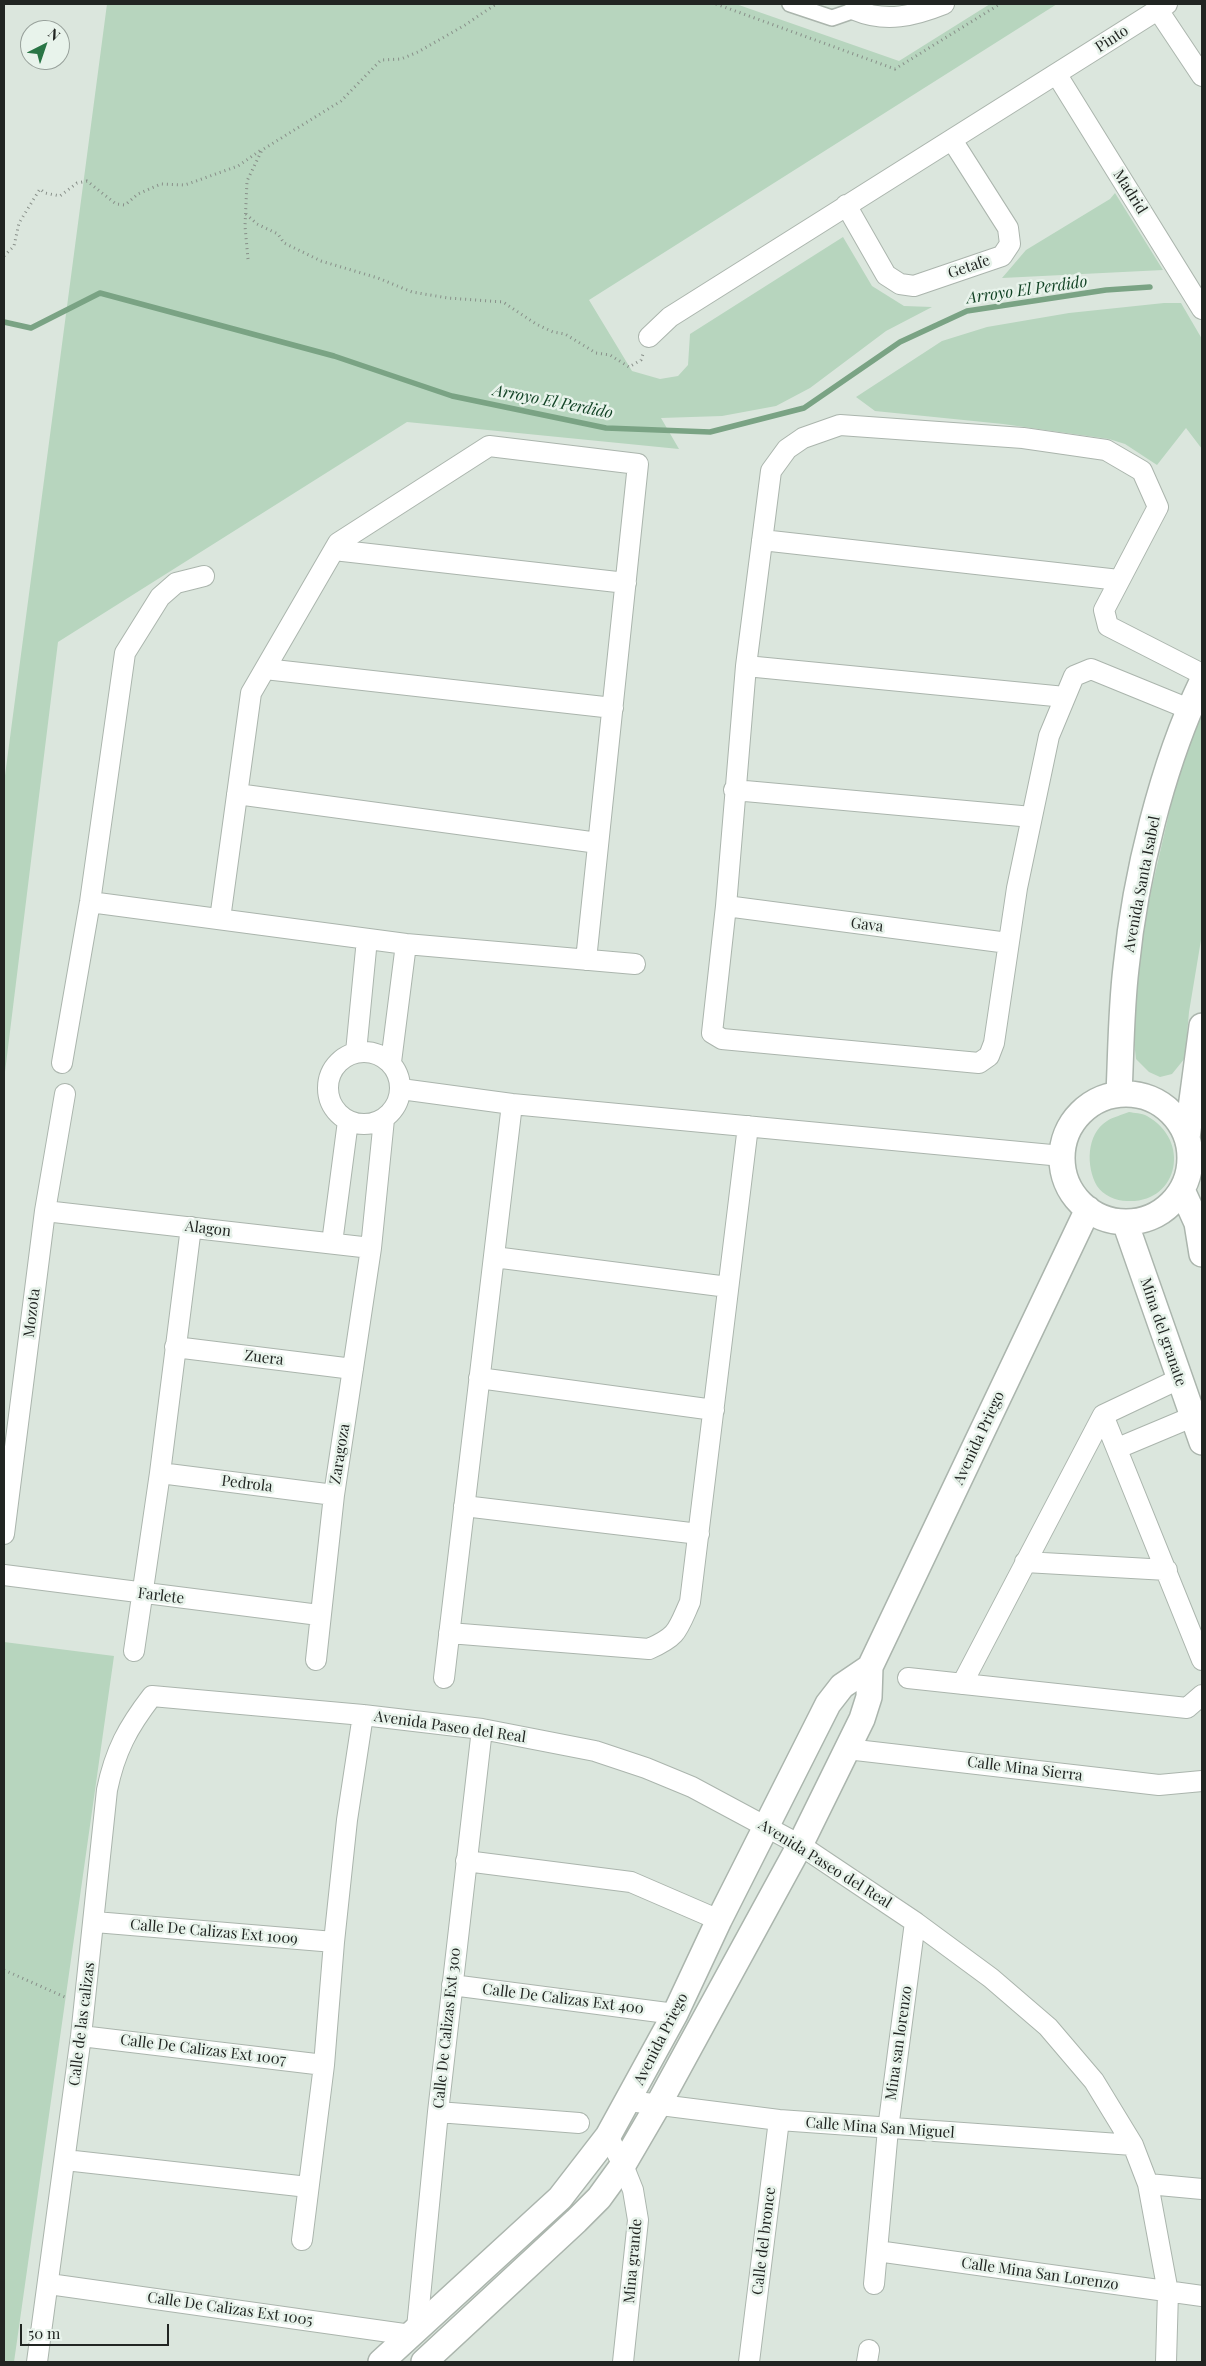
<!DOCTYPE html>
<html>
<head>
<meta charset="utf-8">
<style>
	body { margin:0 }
	#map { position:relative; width:1206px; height:2366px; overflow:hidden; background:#dbe6dd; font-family:"Playfair Display",serif }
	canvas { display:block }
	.frame { position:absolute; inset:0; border:5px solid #212522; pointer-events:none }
	.north { position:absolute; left:20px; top:20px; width:50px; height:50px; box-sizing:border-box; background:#e8f3eb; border:1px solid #98a19b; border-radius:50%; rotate:41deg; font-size:14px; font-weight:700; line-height:20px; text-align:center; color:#212522 }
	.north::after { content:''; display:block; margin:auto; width:18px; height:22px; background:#297545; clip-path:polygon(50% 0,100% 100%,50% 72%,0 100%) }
	.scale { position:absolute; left:20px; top:2324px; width:149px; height:22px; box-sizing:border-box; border:2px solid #212522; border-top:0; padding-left:6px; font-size:15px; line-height:18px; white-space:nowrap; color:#212522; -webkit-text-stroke:4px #e8f3eb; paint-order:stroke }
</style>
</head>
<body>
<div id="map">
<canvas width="1206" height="2366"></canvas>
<div class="frame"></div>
<div class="north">N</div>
<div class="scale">50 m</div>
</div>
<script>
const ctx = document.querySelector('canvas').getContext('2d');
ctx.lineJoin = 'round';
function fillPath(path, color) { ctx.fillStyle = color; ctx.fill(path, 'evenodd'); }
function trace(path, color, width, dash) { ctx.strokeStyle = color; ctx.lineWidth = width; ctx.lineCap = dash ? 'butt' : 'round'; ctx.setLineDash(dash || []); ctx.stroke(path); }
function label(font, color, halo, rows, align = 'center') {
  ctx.font = font + ' "Playfair Display",serif'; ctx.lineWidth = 5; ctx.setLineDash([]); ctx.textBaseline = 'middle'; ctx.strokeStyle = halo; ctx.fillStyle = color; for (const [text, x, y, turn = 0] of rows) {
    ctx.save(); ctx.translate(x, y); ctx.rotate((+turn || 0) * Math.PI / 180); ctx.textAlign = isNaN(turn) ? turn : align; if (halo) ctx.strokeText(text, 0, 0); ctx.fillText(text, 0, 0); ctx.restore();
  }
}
fillPath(new Path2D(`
	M107 4H736L899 61 990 4H1057L589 300 632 371 660 379 678 376 688 365 690 334 843 237 872 286 904 306 932 307 886 331 810 388 776 406 722 416 661 418 679 449 407 422 58 642 4 1080V783Z
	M1115 193 1163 270 1002 278 1026 250 1110 199Z
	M1164 303H1181L1202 339V449L1186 428 1157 465 1125 444 1109 439 1003 424 875 411 856 397 942 341 987 327 1069 313Z
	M1202 710V934L1189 1012 1185 1058 1172 1074 1160 1077 1149 1072 1136 1059 1134 1041 1136 996 1143 926 1176 783Z
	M1129 1112C1134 1113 1142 1113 1147 1116 1192 1141 1178 1204 1127 1201 1116 1201 1103 1195 1097 1186 1086 1167 1086 1134 1107 1121 1113 1117 1122 1115 1129 1112Z
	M4 1642 114 1656 14 2362H4Z`), '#b7d5be');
trace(new Path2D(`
	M4 322 31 328 100 293 334 356 452 396 606 428 710 432 804 408 900 342 967 311 1106 290 1150 287`), '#7aa384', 5.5);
const pedestrian = new Path2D(`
	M790 4 832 18 855 10`);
const minor = new Path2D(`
	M856 4 855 10C886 23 914 16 944 4
	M1158 10 1202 76
	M1057 75 1202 309
	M846 205 886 275 900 284 914 286 1002 256 1010 244 1008 228 952 140
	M649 337 670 317 1167 4
	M762 540 1119 580
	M334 550 626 583
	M746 666 1065 697
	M265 669 613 708
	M1189 709 1091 669 1074 676 1049 736 1017 888 994 1043 989 1056 979 1063 722 1039 712 1033 726 906 746 666 771 471 787 449 803 438 840 425 1023 438 1106 450 1142 471 1158 507 1104 610 1108 626 1202 674
	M734 790 1032 817
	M237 794 598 843
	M90 902 406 944 635 964
	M726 906 1008 943
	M220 919 251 693 338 543 489 446 638 464 586 960
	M328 1088a36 36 0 1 1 72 0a36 36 0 1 1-72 0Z
	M356 1052 367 939
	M391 1062 406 944
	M62 1063 90 902 125 653 160 597 176 583 204 576
	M401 1089 512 1104 1062 1156
	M45 1211 371 1248
	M332 1243 348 1121
	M494 1257 728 1287
	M175 1347 353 1369
	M479 1378 714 1410
	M1103 1415 1202 1660
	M1118 1448 1192 1417
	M160 1473 334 1495
	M464 1506 699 1534
	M4 1534 45 1211 65 1094
	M1025 1562 1167 1570
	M4 1575 319 1615
	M449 1633 649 1649C678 1636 677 1631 690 1602L748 1126
	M134 1651 160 1473 191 1227
	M316 1660 334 1495 371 1248 384 1119
	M444 1678 512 1104
	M908 1678 1187 1708 1202 1695
	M962 1684 1103 1415 1179 1379
	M847 1749 1159 1785 1202 1781
	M466 1861 631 1882 719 1920
	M95 1922 334 1942
	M452 1985 675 2014
	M81 2036 324 2065
	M629 2101 779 2120 1133 2145
	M438 2112 579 2123
	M608 2136 623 2165 633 2190 638 2220 623 2362
	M65 2160 308 2187
	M1148 2184 1202 2189
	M302 2240 324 2065 334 1942 347 1820 363 1715
	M877 2251 1202 2296
	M49 2284 411 2335
	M874 2284 888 2129 915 1922
	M417 2328 438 2112 482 1729
	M37 2362 81 2036 107 1790C115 1751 128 1727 152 1696L363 1715 482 1729 595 1751 646 1768 692 1787 800 1845 915 1922 991 1978 1048 2027 1094 2081 1133 2145 1148 2184 1168 2292 1166 2362
	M749 2362 779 2120
	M867 2362 869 2350`);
const tertiary = new Path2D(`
	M1062 1158a64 64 0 1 1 128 0a64 64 0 1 1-128 0Z
	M1119 1094C1121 1052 1121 1010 1126 968 1135 877 1162 765 1202 682
	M1187 1138 1202 1026
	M1182 1190 1197 1223 1202 1254
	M1125 1222 1202 1442
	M381 2362 560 2198 608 2136 675 2014 719 1920 828 1704 842 1686 870 1667
	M424 2362 576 2221 599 2198 623 2165 658 2105 800 1845 862 1719 869 1697 870 1667 1088 1209`);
trace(pedestrian, '#abb5ad', 18);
trace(minor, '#abb5ad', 22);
trace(tertiary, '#abb5ad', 28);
trace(new Path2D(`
	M716 4 895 69 1000 4
	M246 214 257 224 278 234 284 243 321 261 378 278 412 292 448 298 503 302 536 324 553 332 565 334 596 353 610 355 629 367 641 360 643 354
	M4 256 14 246 19 223 40 189 45 193 60 196 77 183 87 181 116 204 125 205 138 194 161 184 185 185 238 166 261 150
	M248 259 245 226 247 181 262 150 341 101 381 60 401 59 418 52 465 25 496 4
	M4 1970 67 1998`), '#888f89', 3, [1, 4]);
trace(pedestrian, '#fff', 15);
trace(minor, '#fff', 20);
trace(tertiary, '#fff', 25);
label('15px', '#212522', '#e8f3eb', [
	["Pinto",1112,39,-33],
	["Madrid",1130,192,58],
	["Getafe",969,267,-19],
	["Avenida Santa Isabel",1142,884,-79],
	["Gava",867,925,7],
	["Alagon",208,1229,7],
	["Mozota",32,1313,-83],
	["Mina del granate",1163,1332,71],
	["Zuera",264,1358,7],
	["Avenida Priego",979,1438,-65],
	["Zaragoza",340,1454,-81],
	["Pedrola",247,1484,7],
	["Farlete",161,1596,7],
	["Avenida Paseo del Real",450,1727,8],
	["Calle Mina Sierra",1025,1769,7],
	["Avenida Paseo del Real",825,1864,32],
	["Calle De Calizas Ext 1009",214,1932,5],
	["Calle De Calizas Ext 400",563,1999,7],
	["Calle de las calizas",82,2024,-83],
	["Calle De Calizas Ext 300",447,2028,-84],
	["Avenida Priego",661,2039,-63],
	["Mina san lorenzo",899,2043,-82],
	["Calle De Calizas Ext 1007",203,2050,7],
	["Calle Mina San Miguel",880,2128,4],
	["Calle del bronce",764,2241,-83],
	["Mina grande",633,2261,-85],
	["Calle Mina San Lorenzo",1040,2274,8],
	["Calle De Calizas Ext 1005",230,2309,8]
]);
label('italic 16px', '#114224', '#e8f3eb', [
	["Arroyo El Perdido",1027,290,-8],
	["Arroyo El Perdido",553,402,11]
]);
</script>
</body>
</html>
